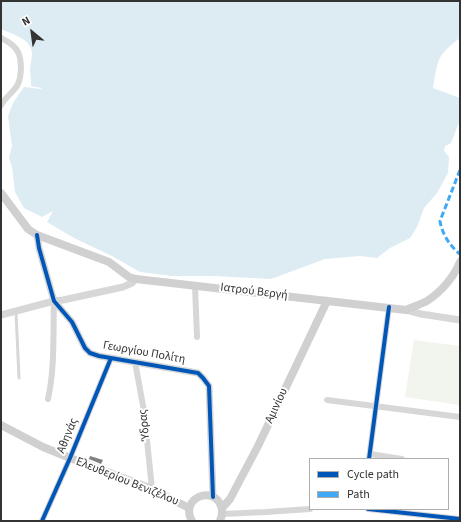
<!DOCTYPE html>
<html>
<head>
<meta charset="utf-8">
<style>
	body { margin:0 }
	#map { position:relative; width:461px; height:522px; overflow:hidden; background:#fff; font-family:"Source Sans 3",sans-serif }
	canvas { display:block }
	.frame { position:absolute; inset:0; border:2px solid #333; pointer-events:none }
	.legend { position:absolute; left:309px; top:458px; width:140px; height:52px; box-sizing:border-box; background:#fff; border:1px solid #adadad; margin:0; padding:5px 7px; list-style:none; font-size:12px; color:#333 }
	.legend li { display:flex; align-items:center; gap:8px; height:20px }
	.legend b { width:20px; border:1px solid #adadad }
	.north { position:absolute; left:12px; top:12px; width:40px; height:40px; -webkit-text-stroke:3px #fff; paint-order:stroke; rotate:331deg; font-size:11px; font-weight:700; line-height:16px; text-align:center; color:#333 }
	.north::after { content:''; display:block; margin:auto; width:14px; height:18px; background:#333; clip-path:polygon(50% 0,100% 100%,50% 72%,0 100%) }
</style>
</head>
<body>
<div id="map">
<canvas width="461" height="522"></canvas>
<div class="frame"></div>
<ul class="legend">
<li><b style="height:5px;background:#0057b8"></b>Cycle path</li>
<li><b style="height:5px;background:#3fa9f5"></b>Path</li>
</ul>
<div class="north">N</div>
</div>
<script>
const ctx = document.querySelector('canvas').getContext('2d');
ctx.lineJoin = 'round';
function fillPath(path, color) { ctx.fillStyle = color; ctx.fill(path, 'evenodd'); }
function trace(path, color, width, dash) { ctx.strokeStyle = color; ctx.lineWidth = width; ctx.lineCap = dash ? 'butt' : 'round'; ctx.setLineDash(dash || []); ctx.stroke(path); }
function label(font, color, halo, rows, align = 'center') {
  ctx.font = font + ' "Source Sans 3",sans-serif'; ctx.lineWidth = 4; ctx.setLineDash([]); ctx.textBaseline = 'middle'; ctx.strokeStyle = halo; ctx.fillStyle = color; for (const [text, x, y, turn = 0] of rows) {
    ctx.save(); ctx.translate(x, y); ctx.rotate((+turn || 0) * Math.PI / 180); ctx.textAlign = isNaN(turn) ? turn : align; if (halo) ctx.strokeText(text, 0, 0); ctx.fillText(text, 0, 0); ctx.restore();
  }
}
fillPath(new Path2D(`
	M414 340 460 346V405L405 397Z`), '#f1f5ed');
fillPath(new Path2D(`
	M1 1H460V38C436 56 438 60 433 88L460 98V120L451 143 445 146 444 151 449 157 448 173 437 193 424 208 417 227 410 238 390 248 377 258 360 256 325 259 271 279 214 276H172L140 272 112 256 74 238 47 222 53 211 42 217 24 208 15 192 12 167 9 158 12 146 8 116 13 103 24 87 41 89V88L31 86C31 80 31 75 30 70 30 65 32 59 32 54 32 39 12 34 1 29Z`), '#ddebf3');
fillPath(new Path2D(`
	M90 456 103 460 101 464 89 459Z`), '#818181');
trace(new Path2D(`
	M16 312 19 378`), '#d7d7d7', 3);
trace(new Path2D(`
	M1 38C7 41 15 46 18 52 22 60 22 77 17 86 12 93 5 98 1 105
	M195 286 197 337
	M135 362 144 411 152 489
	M48 399C55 368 53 333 54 301
	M327 400 460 417
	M370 454 402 459
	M369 459 389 307
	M368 509 460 519
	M222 514 266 512 310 509
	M42 521 70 458 111 358`), '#d7d7d7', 6);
trace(new Path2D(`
	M37 235 39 248 54 301 72 322 85 348 90 353 99 356 198 373 203 378 209 386 213 497
	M406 310 421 314 460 320
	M1 315 54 301 63 300 123 287 132 283 136 279`), '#d7d7d7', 7);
trace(new Path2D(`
	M1 193 28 229 37 235 109 262 129 277 136 279 406 310C413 307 421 304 427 301 441 292 454 277 460 262
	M1 425 43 447 70 458 152 489 189 508
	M222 508 230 499 258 446 327 301
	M192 521C179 499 213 484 221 506 223 511 222 516 220 521`), '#d0d0d0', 8);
trace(new Path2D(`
	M460 170 440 221C442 234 450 246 460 254`), '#3fa9f5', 3, [6, 3]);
trace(new Path2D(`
	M37 235 39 248 54 301 72 322 85 348 90 353 99 356 198 373 203 378 209 386 213 497
	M369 459 389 307
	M368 509 460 519
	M42 521 70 458 111 358`), '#0057b8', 4);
label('12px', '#333', '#fff', [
	["Ιατρού Βεργή",254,292,7],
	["Γεωργίου Πολίτη",144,353,10],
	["Αμινίου",277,406,-65],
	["Ύδρας",145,425,-96],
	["Αθηνάς",68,436,-68],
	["Ελευθερίου Βενιζέλου",127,482,22]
]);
</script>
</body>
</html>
